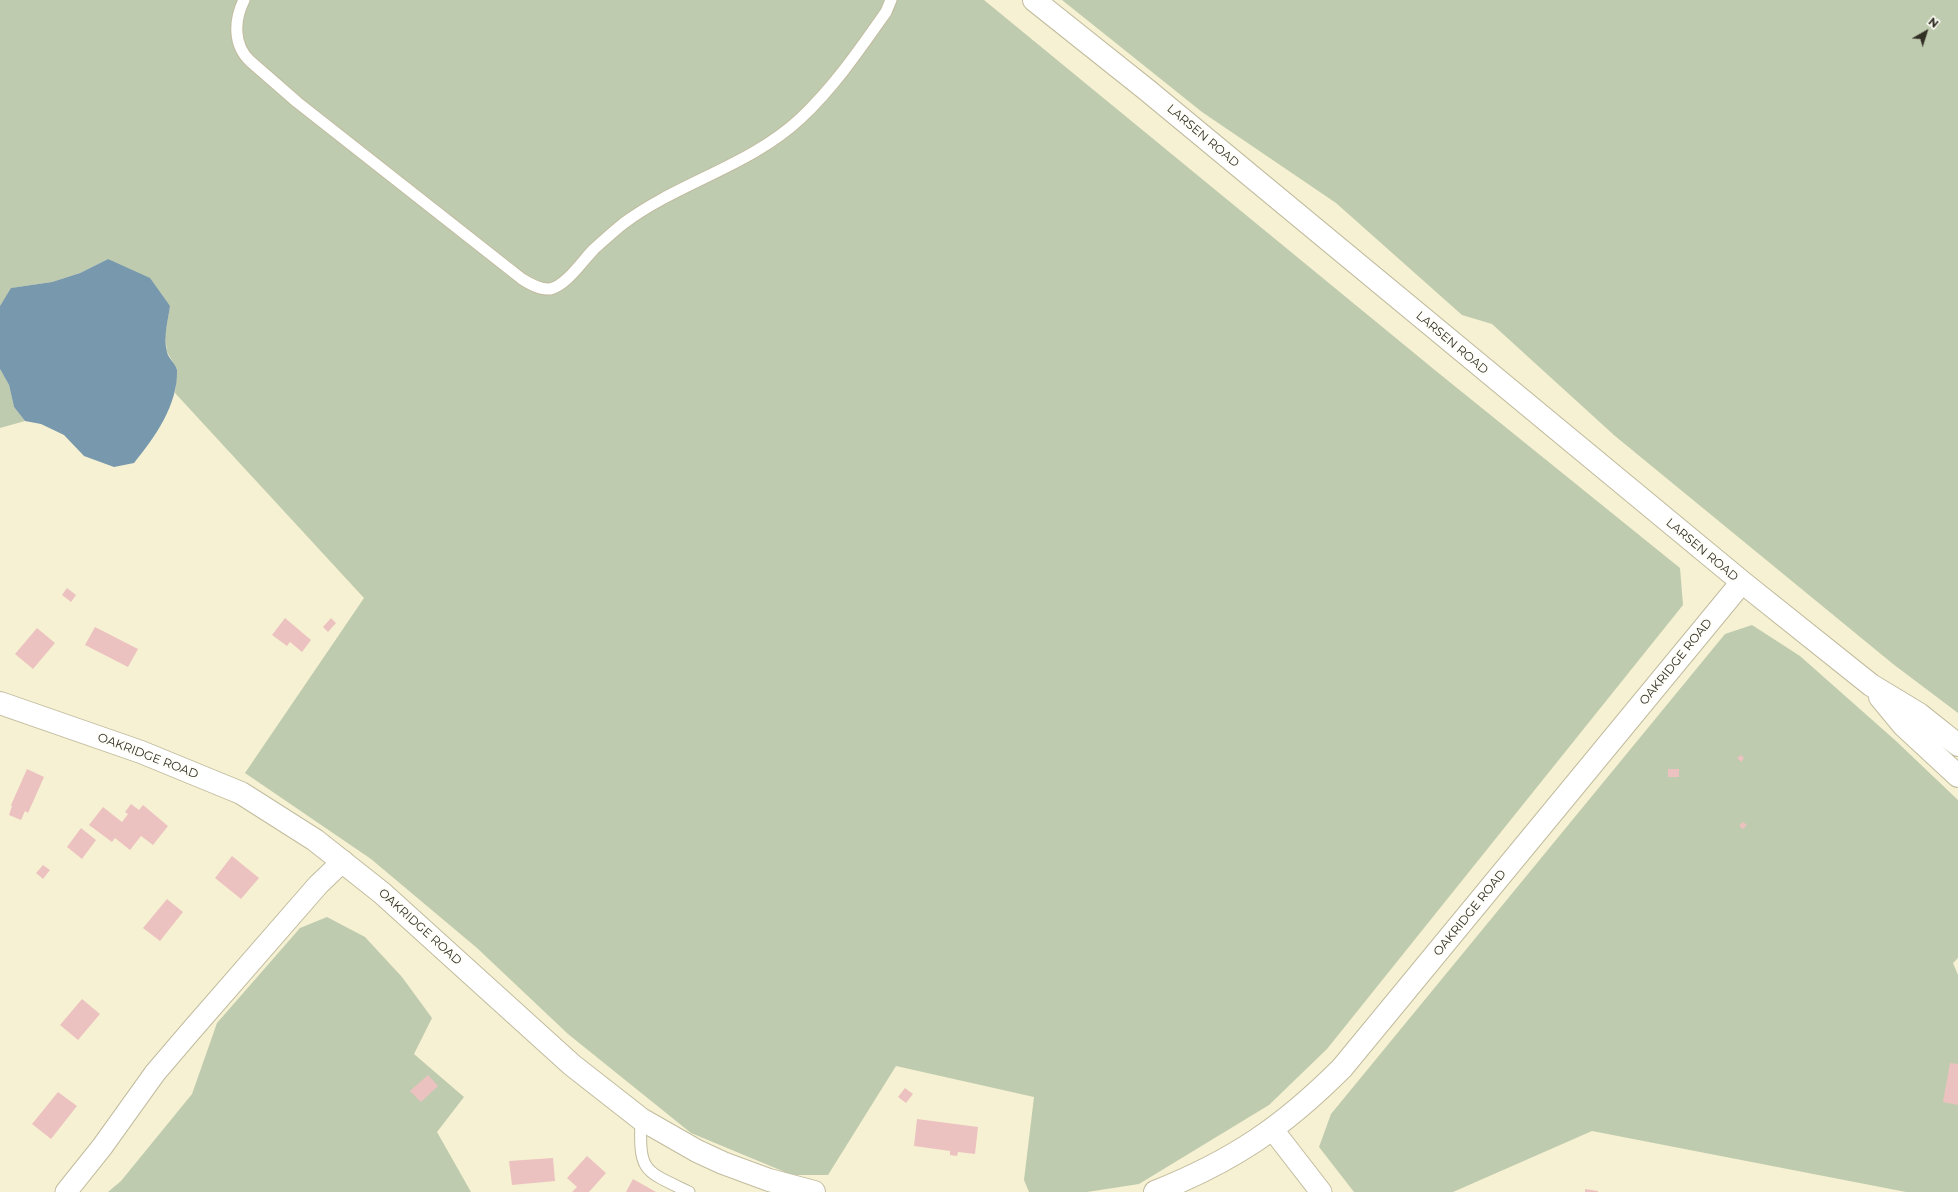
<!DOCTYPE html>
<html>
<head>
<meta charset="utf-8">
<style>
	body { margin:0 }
	#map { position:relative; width:1958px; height:1192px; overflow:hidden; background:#f6f1d2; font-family:Montserrat,sans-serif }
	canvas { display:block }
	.north { position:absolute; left:1906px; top:12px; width:40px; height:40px; -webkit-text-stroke:3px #fefdf7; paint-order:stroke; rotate:39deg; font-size:11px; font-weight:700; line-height:16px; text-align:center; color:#312e23 }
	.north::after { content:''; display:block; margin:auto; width:14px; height:18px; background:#312e23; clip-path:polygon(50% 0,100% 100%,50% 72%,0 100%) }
</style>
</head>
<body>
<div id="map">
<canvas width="1958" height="1192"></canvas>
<div class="north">N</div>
</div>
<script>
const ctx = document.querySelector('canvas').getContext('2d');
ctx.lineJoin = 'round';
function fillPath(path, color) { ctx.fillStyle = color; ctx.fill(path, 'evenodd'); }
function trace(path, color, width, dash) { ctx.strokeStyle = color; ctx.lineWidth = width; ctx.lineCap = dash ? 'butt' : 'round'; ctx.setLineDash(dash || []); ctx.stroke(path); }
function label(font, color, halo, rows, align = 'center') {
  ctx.font = font + ' Montserrat,sans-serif'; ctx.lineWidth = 3.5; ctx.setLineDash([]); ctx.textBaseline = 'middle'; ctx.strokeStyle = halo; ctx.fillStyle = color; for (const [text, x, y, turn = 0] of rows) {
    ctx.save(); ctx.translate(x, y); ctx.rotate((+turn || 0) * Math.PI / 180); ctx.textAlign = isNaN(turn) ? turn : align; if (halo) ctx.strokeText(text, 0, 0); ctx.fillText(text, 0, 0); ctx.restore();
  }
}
fillPath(new Path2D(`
	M0 0H984L1436 371 1680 568 1683 605 1327 1049 1269 1105 1139 1184 1087 1192H1029L1024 1180 1034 1097 896 1066 828 1175H792L691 1133 568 1034 477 948 371 859 245 773 364 598 175 393 177 369 167 352 165 335 170 306 108 259 80 273 52 282 12 288 0 306Z
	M1062 0H1958V713L1893 664 1615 436 1492 324 1462 315 1336 203 1202 112Z
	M0 369 9 385 14 407 25 421 0 428Z
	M1752 625 1800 656 1896 741 1958 800V958L1953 963 1958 975V1192H1906L1592 1131 1453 1192H1354L1319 1147 1331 1114 1725 634Z
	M327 917 365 937 402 977 432 1018 414 1054 464 1097 437 1132 471 1192H108L121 1181 192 1094 217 1023 300 928Z`), '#bfcbaf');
fillPath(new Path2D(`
	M108 259 150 278 170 306C168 321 163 337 167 352 168 358 176 364 177 370 178 405 155 437 134 463L114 467 84 456 64 435 41 424 25 421 14 407 9 385 0 369V306L11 288 52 282 80 273Z`), '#7798ad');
fillPath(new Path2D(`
	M67 588 76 595 71 602 62 595Z
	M285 618 311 640 302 652 290 642 287 646 272 635Z
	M331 618 336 623 328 632 323 627Z
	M95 627 138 649 128 667 85 645Z
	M37 628 55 643 33 669 15 654Z
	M1741 755 1744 758 1741 762 1737 758Z
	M27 769 44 777 28 813 25 811 21 820 9 815 12 806 11 805Z
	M1668 769H1679V777H1668Z
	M131 804 139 810 143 805 168 826 153 845 141 836 130 850 115 838 112 842 89 825 103 807 122 822 128 814 125 812Z
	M1743 822 1747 825 1743 829 1739 826Z
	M81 828 96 840 82 859 67 847Z
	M232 856 259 878 241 899 215 878Z
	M43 865 50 870 43 879 36 873Z
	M167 899 183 912 160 941 143 928Z
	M82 999 100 1014 78 1040 60 1025Z
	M1950 1063 1958 1064V1105L1943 1102Z
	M428 1075 438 1086 421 1102 410 1091Z
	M905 1088 913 1094 906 1103 898 1097Z
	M58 1092 77 1106 51 1139 32 1124Z
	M917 1119 978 1127 975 1154 958 1152 957 1156 950 1155V1151L914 1146Z
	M587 1156 606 1173 589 1192H572L577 1187 567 1178Z
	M553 1158 555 1181 512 1185 509 1161Z
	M633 1179 656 1192H626Z
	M1585 1189 1598 1191V1192H1585Z`), '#ecc2c0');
const lane = new Path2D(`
	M244 0C234 20 233 45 250 61L297 102 522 279C530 284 540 290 550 289 566 286 583 260 594 249 604 240 614 231 624 223 679 182 750 166 801 118 834 87 860 49 886 12L891 0
	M641 1119C639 1172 643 1170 689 1192`);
const street = new Path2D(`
	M1273 1130 1321 1192
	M66 1192 102 1147 155 1073 190 1032 318 885 343 861`);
const secondary = new Path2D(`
	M1034 0 1147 90 1742 582 1871 685 1919 714 1958 745
	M1880 697 1904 726 1958 776
	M0 703 141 752 241 793 315 840 382 893 572 1065 641 1119 697 1151 723 1163 769 1180 814 1192
	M1155 1192C1233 1161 1283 1127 1342 1068L1742 582`);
trace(lane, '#c1bc9f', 13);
trace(street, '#c1bc9f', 23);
trace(secondary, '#c1bc9f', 24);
trace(lane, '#fff', 11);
trace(street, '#fff', 21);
trace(secondary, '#fff', 22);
label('12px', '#312e23', '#fefdf7', [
	["LARSEN ROAD",1203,136,40],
	["LARSEN ROAD",1452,343,40],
	["LARSEN ROAD",1702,550,40],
	["OAKRIDGE ROAD",1676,662,-51],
	["OAKRIDGE ROAD",148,756,21],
	["OAKRIDGE ROAD",1470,913,-51],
	["OAKRIDGE ROAD",420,927,42]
]);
</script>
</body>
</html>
